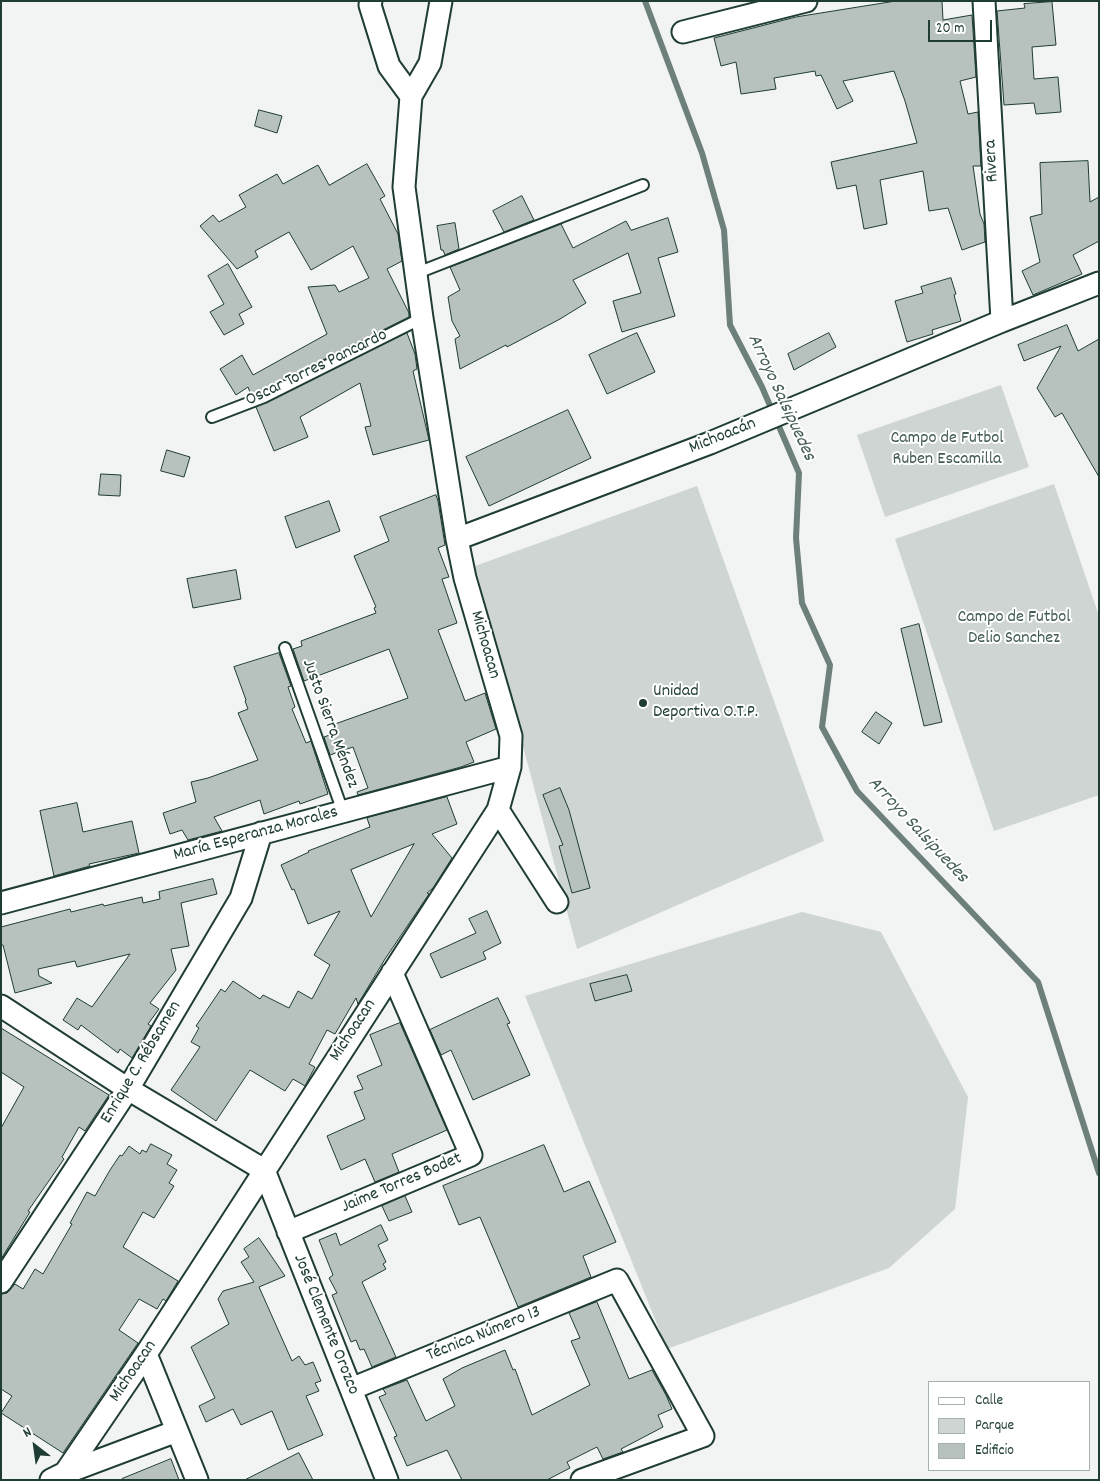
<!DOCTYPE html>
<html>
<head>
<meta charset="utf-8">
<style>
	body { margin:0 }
	#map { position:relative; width:1100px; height:1481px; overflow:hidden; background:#f2f3f3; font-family:Dekko,sans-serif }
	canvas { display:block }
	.frame { position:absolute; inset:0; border:2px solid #1f3d34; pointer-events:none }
	.legend { position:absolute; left:928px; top:1381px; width:162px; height:90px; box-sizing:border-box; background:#fff; border:1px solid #a5b1ae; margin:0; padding:6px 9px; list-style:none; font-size:15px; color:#1f3d34 }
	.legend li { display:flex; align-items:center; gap:10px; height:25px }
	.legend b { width:25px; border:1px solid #a5b1ae }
	.north { position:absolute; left:10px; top:1421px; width:50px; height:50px; -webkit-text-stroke:4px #fff; paint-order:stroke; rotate:330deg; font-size:14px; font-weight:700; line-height:20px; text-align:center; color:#1f3d34 }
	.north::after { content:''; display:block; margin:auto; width:18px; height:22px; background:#1f3d34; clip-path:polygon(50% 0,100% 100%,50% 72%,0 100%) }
	.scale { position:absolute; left:928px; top:20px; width:64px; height:22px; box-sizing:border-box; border:2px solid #1f3d34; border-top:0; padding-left:6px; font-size:15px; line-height:18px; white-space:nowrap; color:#1f3d34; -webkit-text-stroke:4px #fff; paint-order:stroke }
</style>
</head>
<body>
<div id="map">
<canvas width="1100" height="1481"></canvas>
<div class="frame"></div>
<ul class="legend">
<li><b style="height:6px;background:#fff"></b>Calle</li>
<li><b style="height:14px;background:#ced5d3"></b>Parque</li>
<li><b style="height:14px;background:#b7c1bd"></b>Edificio</li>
</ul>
<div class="north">N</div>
<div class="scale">20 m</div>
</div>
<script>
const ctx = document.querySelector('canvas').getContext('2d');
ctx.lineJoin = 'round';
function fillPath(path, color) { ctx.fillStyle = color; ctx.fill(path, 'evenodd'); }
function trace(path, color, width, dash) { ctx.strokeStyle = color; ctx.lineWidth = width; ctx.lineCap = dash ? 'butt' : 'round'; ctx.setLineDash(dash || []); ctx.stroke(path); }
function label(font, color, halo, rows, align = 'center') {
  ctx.font = font + ' Dekko,sans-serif'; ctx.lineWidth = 4; ctx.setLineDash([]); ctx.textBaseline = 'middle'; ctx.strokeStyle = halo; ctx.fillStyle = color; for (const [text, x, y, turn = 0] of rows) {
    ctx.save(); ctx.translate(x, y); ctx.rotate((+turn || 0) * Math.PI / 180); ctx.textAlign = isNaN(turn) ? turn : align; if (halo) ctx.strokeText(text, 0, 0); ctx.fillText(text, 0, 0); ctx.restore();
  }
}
fillPath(new Path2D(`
	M1001 385 1029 467 885 517 857 435Z
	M1054 484 1099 616V795L994 831 895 539Z
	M697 486 824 841 577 949 475 566Z
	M802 912 881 932 968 1097 955 1209 889 1268 667 1349 525 996Z`), '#ced5d3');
trace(new Path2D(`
	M645 1 702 153 724 230 730 325 762 387 799 473 796 538 802 603 830 665 822 727 857 791 1038 982 1099 1173`), '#6d807b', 6);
const building = new Path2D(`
	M896 1H942L943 20 972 15 976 77 960 81 968 114 978 112 981 166H973L980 214 984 224 985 242 962 250 948 208 929 211 923 171 880 180 887 224 864 229 856 185 837 189 831 162 917 143 905 101 894 71 843 81 853 101 837 109 821 75 816 76 815 71 774 78 776 89 741 94 736 62 721 66 714 38 796 17Z
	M1052 2 1056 45 1032 47 1034 79 1058 77 1061 112 1036 114 1034 103 1004 105 997 11 1025 8 1024 4Z
	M259 110 282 116 277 133 255 126Z
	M1088 161 1090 202 1099 197V241L1073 255 1082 274 1033 295 1022 271 1040 262 1030 217 1042 214 1040 163Z
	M367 164 385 196 380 199 398 234 402 261 387 269 409 313V317L261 391 251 395 248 387 236 395 220 369 242 355 253 375 327 334 308 287 335 285 339 292 369 278 353 246 311 270 289 232 255 251 258 257 237 269 200 226 213 215 219 222 246 207 239 195 277 174 283 184 318 165 329 185Z
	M522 196 534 220 504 232 493 211Z
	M668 218 678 252 658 258 675 316 622 332 613 301 641 293 628 253 573 280 586 303 560 319 507 347 506 345 460 369 455 339 460 336 452 321 448 297 460 290 450 267 561 224 573 248 626 221 631 230Z
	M455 223 459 249 445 255 443 250H441L437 226Z
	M228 264 252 307 239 314 244 324 224 335 210 312 224 304 208 276Z
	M951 278 956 294 954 295 961 321 932 330 933 334 907 342 895 301 923 293 921 287Z
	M1067 325 1078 351 1099 339V477L1062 413 1055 417 1037 388 1061 346 1024 361 1018 345Z
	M407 333 415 354 417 369 413 371 429 440 373 455 365 427 371 426 360 383 300 417 308 437 274 451 256 407Z
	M637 333 655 372 607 394 589 355Z
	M829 333 836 347 794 370 788 354Z
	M568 410 591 458 489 506 466 457Z
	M167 450 190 457 184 477 161 471Z
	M101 474 121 475 120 496 99 495Z
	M436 495 438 501 445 545 438 548 449 577 442 579 457 623 438 630 465 701 485 693 496 729 466 742 474 762 461 767 358 795 357 792 368 788 353 747 330 755 324 737 338 732 335 724 408 698 389 649 304 681 293 649 302 646 301 641 376 613 374 608 376 607 354 556 389 541 380 517Z
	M329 501 340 531 296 548 285 517Z
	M236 570 241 599 193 608 187 579Z
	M919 624 942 722 924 726 901 629Z
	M279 653 291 686 288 687 295 707 292 709 306 743 311 741 328 794 300 804 299 801 264 814 260 800 214 817 222 831 188 840 182 830 170 834 163 813 196 802 191 782 208 778 258 760 238 713 248 709 245 701 246 700 234 667Z
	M876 712 892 723 879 744 862 732Z
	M560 788 569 810 590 888 572 893 559 846 563 845 543 795Z
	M447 797 457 824 432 834 452 858 433 888 427 893 429 894 385 959 358 1004 356 998 335 1034 327 1030 309 1064 315 1067 305 1086 293 1079 285 1091 250 1070 216 1121 171 1090 200 1047 191 1042 199 1028 196 1026 221 989 225 992 233 981 260 999 263 995 289 1008 298 991 312 999 330 965 314 955 340 911 308 924 294 889 292 890 281 865 309 852 308 851 370 827 367 818ZM414 844 371 917 351 870Z
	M77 803 83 832 132 821 139 853 89 864 90 866 54 876 40 811Z
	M213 879 217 894 181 903 189 946 171 949 176 970 150 1003 159 1009 148 1024 151 1026 132 1058 120 1049 118 1053 81 1025 78 1030 63 1020 77 998 92 1007 130 954 77 967 75 961 38 969 39 976 52 983 15 993 3 945H1V927L70 909 71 912 103 904 104 906 142 897 143 903 160 899 159 892Z
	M487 911 501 943 483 952 486 959 441 978 430 954 476 933 469 919Z
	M627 975 632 991 595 1001 590 984Z
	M498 998 510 1023 507 1024 530 1075 473 1100 451 1050 441 1055 430 1030Z
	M400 1023 447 1130 392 1154 399 1172 375 1182 365 1159 341 1170 327 1136 365 1119 354 1092 363 1089 357 1076 382 1065 370 1035Z
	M1 1028 109 1095 85 1131 79 1127 62 1157 64 1159 28 1211 30 1212 1 1259V1128L24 1087 1 1072Z
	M151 1144 172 1155 167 1164 177 1170 169 1183 174 1186 154 1218 143 1212 123 1247 178 1281 166 1301 163 1299 157 1309 139 1299 119 1330 138 1343 63 1453 1 1413 12 1396 1 1389V1294L7 1293 15 1284 23 1289 35 1269 43 1274 72 1224 70 1223 87 1192 95 1196 110 1170 120 1155 122 1156 129 1146 140 1154 142 1150 146 1152Z
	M544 1145 564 1192 589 1181 616 1242 583 1256 591 1277 518 1307 480 1217 459 1225 443 1186Z
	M405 1196 412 1212 389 1221 382 1206Z
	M381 1225 388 1240 378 1245 386 1262 383 1264 386 1269 362 1282 396 1357 372 1367 364 1349 360 1350 356 1340 351 1342 332 1295 337 1293 329 1278 333 1275 319 1240 336 1233 340 1245Z
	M259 1238 285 1276 259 1287 292 1361 299 1356 305 1365 313 1362 321 1381 315 1383 319 1391 306 1396 323 1435 288 1450 272 1411 241 1425 233 1409 206 1422 199 1406 215 1398 191 1347 229 1324 218 1299 223 1291 254 1282 241 1262 249 1257 244 1249Z
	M597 1302 629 1379 652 1370 666 1395 672 1409 658 1415 663 1427 621 1449 623 1452 603 1459 597 1447 567 1462 570 1468 547 1480H462L447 1450 407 1466 394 1437 397 1436 379 1397 386 1394 383 1389 407 1380 426 1421 455 1406 443 1379 462 1368 505 1350 513 1370 515 1369 532 1415 590 1385 571 1341 580 1338 569 1313Z
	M299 1453 313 1480H245Z
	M171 1459 179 1480H122V1479Z`);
fillPath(building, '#b7c1bd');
trace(building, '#1f3d34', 1);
const service = new Path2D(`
	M417 273 643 185
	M212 417 264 397 422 318
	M285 648 343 812`);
const minor = new Path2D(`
	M371 1 370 5 389 66 411 96
	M984 1 1002 321
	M683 32 806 1
	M457 539 710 443 1002 321 1099 283
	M498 810 557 902
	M1 903 510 767
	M1 1006 128 1089 264 1170 387 1480
	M288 1232 471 1155 392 973
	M1 1282 128 1089 241 898 261 833
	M146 1354 197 1480
	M351 1389 617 1280 703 1436 582 1480
	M65 1473 177 1431
	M51 1480 65 1473 146 1354 498 810 510 767 511 736 465 578 457 539 422 318 404 187 411 96 430 63 441 1`);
trace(service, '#1f3d34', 14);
trace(minor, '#1f3d34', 25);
trace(service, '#fff', 10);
trace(minor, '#fff', 21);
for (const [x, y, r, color] of [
	[643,703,5,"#1f3d34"]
]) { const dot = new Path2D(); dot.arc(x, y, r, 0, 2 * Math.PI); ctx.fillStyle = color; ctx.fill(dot); trace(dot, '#fff', 2); }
label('18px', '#1f3d34', '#fff', [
	["Rivera",993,161,-93],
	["Oscar Torres Pancardo",317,369,-26],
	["Michoacán",723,437,-22],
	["Michoacan",484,645,74],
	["Justo Sierra Méndez",329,724,70],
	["María Esperanza Morales",256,835,-15],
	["Michoacan",354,1031,-57],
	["Enrique C. Rébsamen",142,1063,-59],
	["Jaime Torres Bodet",402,1184,-23],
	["José Clemente Orozco",325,1325,68],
	["Técnica Número 13",484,1335,-22],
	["Michoacan",134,1372,-56]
]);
label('18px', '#425b54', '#fff', [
	["Campo de Futbol",947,440],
	["Ruben Escamilla",947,461],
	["Campo de Futbol",1014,619],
	["Delio Sanchez",1014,640]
]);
label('18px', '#1f3d34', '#fff', [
	["Unidad",653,693],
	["Deportiva O.T.P.",653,714]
], 'left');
label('italic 19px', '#465f57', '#fff', [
	["Arroyo Salsipuedes",780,398,65],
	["Arroyo Salsipuedes",917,831,47]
]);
</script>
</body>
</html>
